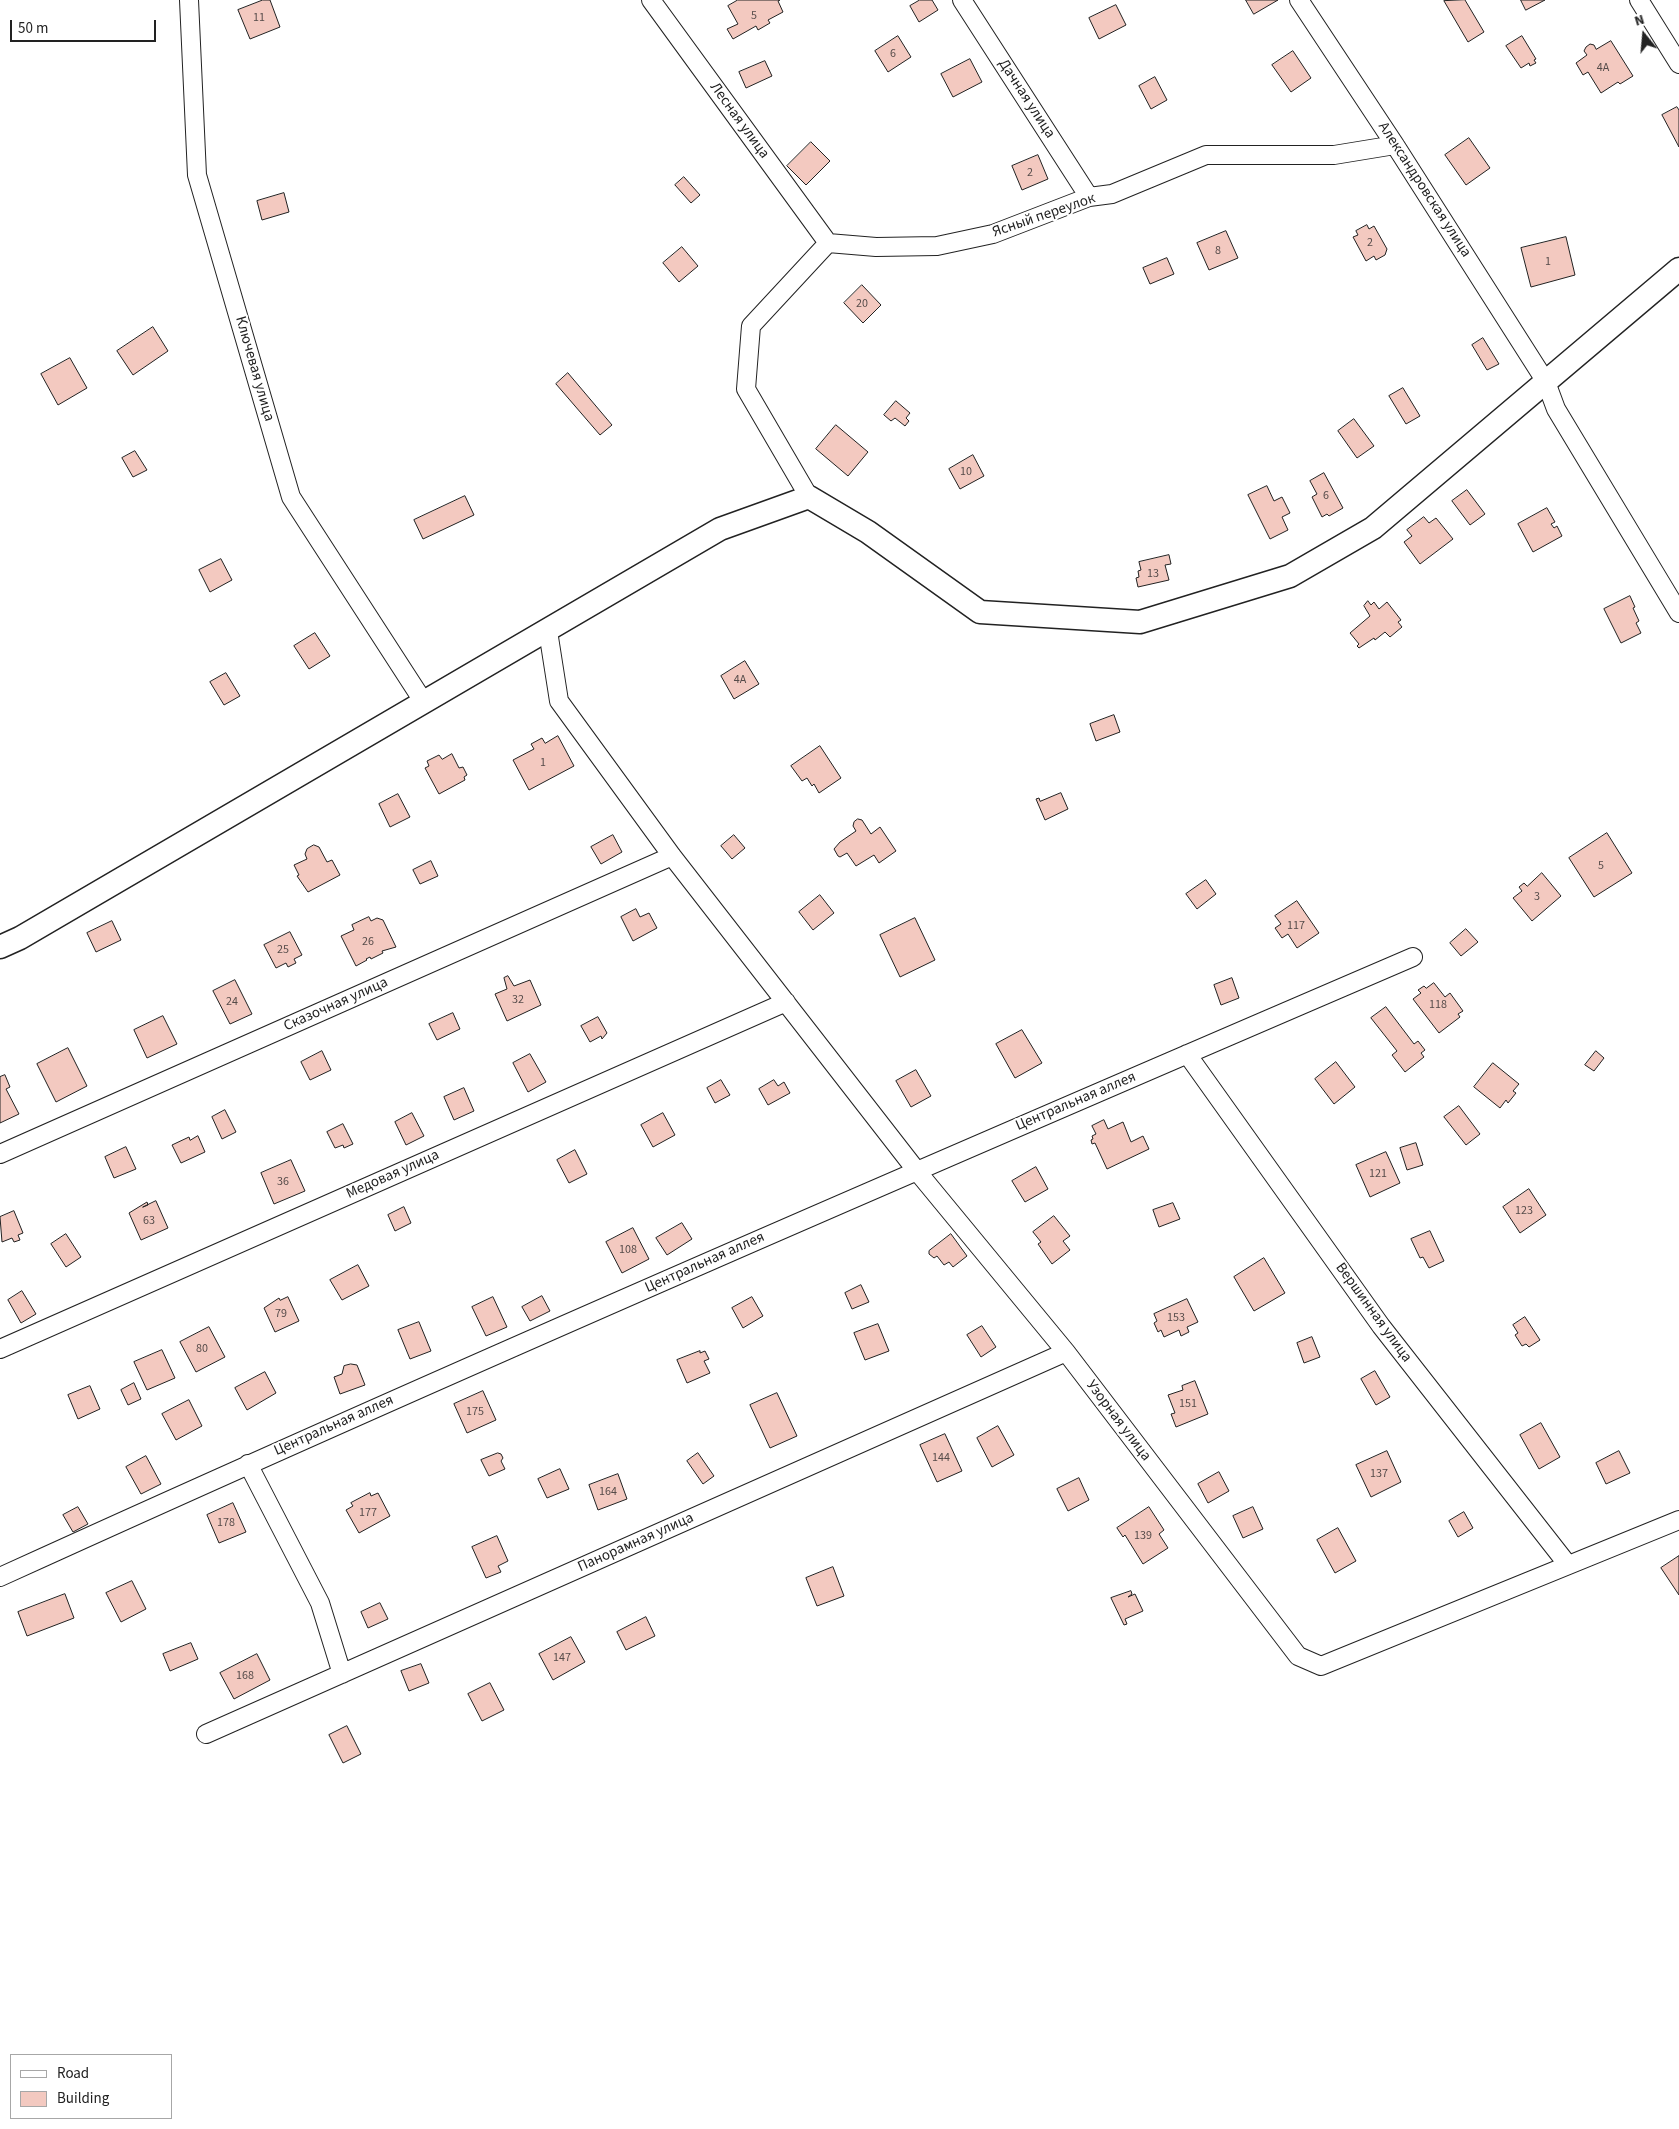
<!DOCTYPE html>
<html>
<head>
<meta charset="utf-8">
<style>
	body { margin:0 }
	#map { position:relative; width:1679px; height:2129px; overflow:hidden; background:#fff; font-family:"Source Sans 3",sans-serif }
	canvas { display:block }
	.legend { position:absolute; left:10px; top:2054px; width:162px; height:65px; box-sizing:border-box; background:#fff; border:1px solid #a7a7a7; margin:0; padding:6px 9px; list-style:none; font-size:15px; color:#222 }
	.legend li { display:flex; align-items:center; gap:10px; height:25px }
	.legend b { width:25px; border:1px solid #a7a7a7 }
	.north { position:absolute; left:1619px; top:10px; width:50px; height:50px; -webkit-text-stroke:4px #fff; paint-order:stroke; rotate:343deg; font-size:14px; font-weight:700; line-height:20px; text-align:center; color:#222 }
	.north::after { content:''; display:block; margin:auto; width:18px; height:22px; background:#222; clip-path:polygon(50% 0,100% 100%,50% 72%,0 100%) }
	.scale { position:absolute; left:10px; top:20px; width:146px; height:22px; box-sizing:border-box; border:2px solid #222; border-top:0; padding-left:6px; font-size:15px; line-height:18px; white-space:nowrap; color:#222; -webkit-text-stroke:4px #fff; paint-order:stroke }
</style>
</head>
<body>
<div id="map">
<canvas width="1679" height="2129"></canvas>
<ul class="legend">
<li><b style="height:6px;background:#fff"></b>Road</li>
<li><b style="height:14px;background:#f3c9c0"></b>Building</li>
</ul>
<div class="north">N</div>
<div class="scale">50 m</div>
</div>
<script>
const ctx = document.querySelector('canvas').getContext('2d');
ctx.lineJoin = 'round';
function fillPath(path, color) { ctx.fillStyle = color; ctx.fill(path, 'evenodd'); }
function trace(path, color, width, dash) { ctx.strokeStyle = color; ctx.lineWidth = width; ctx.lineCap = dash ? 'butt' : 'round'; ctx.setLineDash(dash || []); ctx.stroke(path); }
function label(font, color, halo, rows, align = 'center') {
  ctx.font = font + ' "Source Sans 3",sans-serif'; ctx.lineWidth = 4; ctx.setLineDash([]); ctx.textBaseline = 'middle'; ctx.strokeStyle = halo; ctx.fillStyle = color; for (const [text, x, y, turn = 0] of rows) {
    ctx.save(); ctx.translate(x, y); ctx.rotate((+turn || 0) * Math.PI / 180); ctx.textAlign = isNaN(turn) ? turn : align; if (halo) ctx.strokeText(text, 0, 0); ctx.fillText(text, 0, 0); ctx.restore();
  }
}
const building = new Path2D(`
	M263 0H270L280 27 250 39 238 10Z
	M738 0H780L778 1 783 12 768 20 770 23 758 30 756 26 733 39 727 29 738 24 728 6Z
	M920 0H932L938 10 919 22 910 6Z
	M1246 0H1278L1254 14Z
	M1465 0 1484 32 1468 42 1444 1Z
	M1521 0H1545L1526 10Z
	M1116 5 1126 25 1099 39 1089 18Z
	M898 36 911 57 888 72 875 51Z
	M1522 36 1536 59 1534 60 1536 63 1530 66 1529 63 1521 68 1506 46Z
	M1611 41 1633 76 1620 84 1618 82 1601 93 1588 72 1583 75 1576 63 1587 55 1584 51 1586 47 1590 44 1594 45 1596 49Z
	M1293 51 1311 78 1291 92 1272 65Z
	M970 59 982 82 953 97 941 74Z
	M765 61 772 76 746 88 739 72Z
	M1155 77 1167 100 1151 109 1139 86Z
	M1677 107 1679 110V147L1662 115Z
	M1469 138 1490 168 1466 185 1445 155Z
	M811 142 830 161 806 185 787 166Z
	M1038 155 1048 179 1022 190 1012 166Z
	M684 177 700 195 691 203 675 185Z
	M284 193 289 212 262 220 257 201Z
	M1367 225 1369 229 1374 226 1387 249 1385 255 1376 260 1374 256 1366 261 1353 237 1358 235 1356 231Z
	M1226 231 1238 258 1209 270 1197 243Z
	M1566 237 1575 275 1531 287 1521 248Z
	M682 247 698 266 679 282 663 263Z
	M1167 258 1174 274 1150 284 1143 268Z
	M862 285 881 305 863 323 844 303Z
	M153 327 168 351 133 375 117 351Z
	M1483 338 1499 364 1487 370 1472 345Z
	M70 358 87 388 58 405 41 374Z
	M568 373 612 425 600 435 556 384Z
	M1403 388 1420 416 1406 424 1389 396Z
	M896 401 910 413 906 418 909 421 905 426 895 418 891 421 884 415Z
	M1354 419 1374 446 1357 458 1338 431Z
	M836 425 868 452 848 476 816 449Z
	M135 451 147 470 133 477 122 458Z
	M973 455 984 476 960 489 949 469Z
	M1324 473 1343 508 1329 516 1327 514 1322 517 1312 497 1317 494 1310 481Z
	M1267 486 1274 501 1282 497 1290 513 1282 517 1288 530 1270 539 1248 495Z
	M1467 490 1485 514 1470 525 1452 501Z
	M465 496 474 515 423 539 414 520Z
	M1547 508 1555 522 1551 524 1554 528 1557 526 1562 536 1533 552 1518 524Z
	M1424 517 1429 523 1436 518 1453 539 1420 564 1404 542 1412 536 1407 530Z
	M1169 555 1171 564 1165 565 1169 580 1138 587 1136 578 1139 577 1138 571 1141 570 1139 562Z
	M221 559 232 580 210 592 199 570Z
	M1630 596 1635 607 1633 608 1639 621 1636 623 1641 633 1621 643 1604 609Z
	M1368 601 1371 605 1374 602 1379 609 1387 602 1401 620 1398 622 1402 627 1390 637 1385 632 1375 640 1374 638 1359 648 1357 646 1359 644 1350 633 1370 616 1364 606Z
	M315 633 330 656 309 669 294 646Z
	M745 661 759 684 734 699 721 676Z
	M226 673 240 696 224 705 210 682Z
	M1114 715 1120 732 1096 741 1090 724Z
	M558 736 574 766 529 790 513 760 534 749 531 744 542 738 545 743Z
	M820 746 841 778 819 793 814 784 812 786 807 778 802 781 791 766Z
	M452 754 459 768 463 767 467 775 464 777 465 780 439 794 425 768 429 766 427 761 439 755 442 759Z
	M1061 793 1068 809 1045 820 1036 799 1039 798 1040 801Z
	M398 794 410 817 390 827 379 804Z
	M858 819 862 820 871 834 880 827 896 851 879 863 874 855 856 866 847 853 840 857 838 856 834 849 840 842 856 831 853 826 854 822Z
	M1607 833 1632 873 1594 897 1569 858Z
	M613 835 622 852 601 864 591 847Z
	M734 835 745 848 732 859 721 846Z
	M314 845 319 847 327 862 332 860 340 875 308 892 297 876 299 875 294 865 307 859 305 854 307 849Z
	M431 861 438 876 420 884 413 870Z
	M1542 873 1561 896 1532 921 1513 898 1522 891 1519 887 1524 883 1527 886Z
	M1206 880 1216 894 1197 909 1186 894Z
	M820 895 834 913 813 930 799 912Z
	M1297 901 1319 933 1297 948 1288 934 1282 938 1275 928 1281 924 1275 916Z
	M636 909 640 917 649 913 657 928 633 941 621 917Z
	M369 917 371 921 377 918 383 920 396 947 382 951 383 953 371 959 370 957 366 959 367 960 356 966 341 936 354 930 352 925Z
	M915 918 935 960 900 977 880 935Z
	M112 921 121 940 96 952 87 933Z
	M1466 929 1478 942 1461 956 1450 943Z
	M290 932 302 955 294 959 296 963 288 967 286 963 276 968 264 945Z
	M508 976 514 986 530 980 541 1005 507 1021 495 994 507 989 504 978Z
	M1232 978 1239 998 1221 1005 1214 985Z
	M235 980 252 1014 230 1024 213 991Z
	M1434 983 1445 997 1450 993 1463 1011 1458 1014 1460 1017 1439 1033 1413 999 1421 993 1418 990 1424 986 1426 988Z
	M1386 1007 1414 1044 1418 1041 1425 1050 1421 1053 1424 1057 1405 1072 1392 1055 1397 1051 1371 1018Z
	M453 1013 460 1029 437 1040 429 1024Z
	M163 1016 177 1044 147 1058 134 1030Z
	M598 1017 607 1033 602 1039 601 1036 590 1042 581 1026Z
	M1022 1030 1042 1063 1015 1078 996 1044Z
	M68 1048 87 1086 56 1102 37 1064Z
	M322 1051 331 1070 310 1080 301 1062Z
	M1596 1051 1604 1058 1594 1071 1585 1065Z
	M530 1054 546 1082 528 1092 513 1063Z
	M1336 1062 1355 1087 1334 1104 1315 1079Z
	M1493 1063 1519 1084 1513 1091 1516 1093 1508 1103 1506 1100 1500 1108 1474 1087Z
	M916 1070 931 1096 911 1107 896 1081Z
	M5 1075 10 1087 6 1089 19 1114 0 1123V1077Z
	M721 1080 730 1095 715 1103 707 1088Z
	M774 1080 778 1086 784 1082 790 1093 768 1105 759 1089Z
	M464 1088 474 1111 454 1120 444 1097Z
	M1459 1106 1480 1134 1466 1145 1444 1117Z
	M225 1110 236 1132 222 1139 212 1117Z
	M412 1113 424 1136 406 1145 395 1122Z
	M663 1113 675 1135 653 1147 641 1125Z
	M1104 1120 1108 1129 1123 1122 1131 1142 1143 1136 1149 1149 1107 1169 1095 1143 1092 1144 1091 1140 1093 1139 1092 1136 1096 1134 1092 1126Z
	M343 1124 353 1144 344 1148 343 1145 335 1148 327 1132Z
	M198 1136 205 1152 181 1163 172 1145 189 1137 190 1140Z
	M1416 1143 1423 1165 1407 1170 1400 1148Z
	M126 1147 136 1169 114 1178 105 1157Z
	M575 1150 587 1174 569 1183 557 1160Z
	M1386 1152 1400 1183 1370 1197 1356 1165Z
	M291 1160 305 1191 274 1204 261 1173Z
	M1036 1167 1048 1189 1025 1202 1012 1181Z
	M1529 1189 1546 1215 1520 1233 1503 1207Z
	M156 1201 168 1228 141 1240 129 1213 147 1202 148 1205 143 1207Z
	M1173 1203 1180 1219 1159 1227 1153 1210Z
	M404 1207 411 1223 395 1231 388 1215Z
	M14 1211 23 1233 18 1235 20 1240 14 1242 12 1238 2 1242 0 1217Z
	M1054 1216 1070 1236 1063 1241 1070 1250 1052 1264 1038 1244 1041 1242 1033 1232Z
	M682 1223 692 1239 667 1255 656 1238Z
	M633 1228 649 1259 622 1273 606 1242Z
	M1430 1231 1444 1261 1429 1268 1423 1257 1420 1258 1411 1239Z
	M66 1234 81 1257 66 1267 51 1244Z
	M951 1234 967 1256 953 1267 949 1262 944 1265 937 1256 934 1258 929 1254V1251Z
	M1264 1258 1285 1293 1254 1311 1234 1277Z
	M358 1265 369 1286 342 1300 330 1280Z
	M861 1285 869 1302 852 1309 845 1293Z
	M22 1291 36 1314 21 1323 8 1300Z
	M542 1296 550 1311 530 1321 522 1307Z
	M288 1297 299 1321 275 1332 264 1308 279 1298 280 1300Z
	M493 1297 507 1327 486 1336 472 1307Z
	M752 1297 763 1316 743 1328 732 1308Z
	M1187 1299 1198 1322 1187 1327 1189 1332 1181 1336 1179 1330 1164 1337 1161 1330 1158 1332 1154 1323 1157 1321 1154 1314Z
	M1525 1317 1540 1340 1529 1347 1526 1344 1522 1346 1515 1335 1518 1333 1513 1325Z
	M419 1322 431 1351 410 1359 398 1330Z
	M878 1324 889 1351 865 1360 854 1333Z
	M982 1326 996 1347 981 1357 967 1335Z
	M209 1327 225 1357 196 1372 180 1342Z
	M1312 1337 1320 1357 1304 1363 1297 1343Z
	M162 1350 175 1378 147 1390 134 1362Z
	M700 1351V1353L705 1351 709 1359 704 1361 710 1373 687 1383 677 1360Z
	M351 1364 357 1365 365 1385 340 1394 334 1377 342 1374 344 1366Z
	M1375 1371 1390 1397 1376 1405 1361 1379Z
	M265 1372 276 1393 247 1410 235 1388Z
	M1195 1381 1208 1414 1176 1427 1171 1414 1175 1413 1168 1395 1183 1390 1182 1386Z
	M134 1383 141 1399 128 1405 121 1390Z
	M90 1386 100 1409 78 1419 68 1395Z
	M483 1391 496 1420 467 1433 454 1404Z
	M777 1393 797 1436 770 1448 750 1405Z
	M189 1400 202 1426 176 1440 162 1414Z
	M1541 1423 1560 1457 1539 1469 1520 1435Z
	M998 1426 1014 1455 992 1467 977 1438Z
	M945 1434 962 1471 937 1482 920 1445Z
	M1387 1451 1401 1482 1371 1497 1356 1465Z
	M1619 1451 1630 1473 1606 1484 1596 1463Z
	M498 1453 501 1454 503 1458 501 1461 505 1469 489 1476 481 1460Z
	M698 1453 714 1476 703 1484 687 1461Z
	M146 1456 161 1484 141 1494 126 1467Z
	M560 1469 569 1489 547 1498 538 1479Z
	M1219 1472 1229 1491 1208 1503 1198 1484Z
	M618 1474 627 1499 598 1510 589 1485Z
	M1079 1478 1089 1500 1068 1511 1057 1489Z
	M370 1493 371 1496 378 1493 390 1516 359 1533 346 1510 353 1506 351 1503Z
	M233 1503 246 1532 219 1543 207 1515Z
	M78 1507 88 1524 73 1532 63 1515Z
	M1149 1507 1164 1530 1159 1534 1168 1548 1143 1564 1125 1535 1123 1537 1117 1528Z
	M1253 1507 1263 1529 1243 1538 1233 1516Z
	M1464 1512 1473 1528 1458 1537 1449 1521Z
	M1338 1528 1356 1561 1335 1573 1317 1540Z
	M497 1536 508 1561 498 1566 501 1572 486 1578 472 1547Z
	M1679 1556V1595L1661 1568Z
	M833 1567 844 1596 817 1606 806 1578Z
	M132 1581 146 1609 121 1622 106 1593Z
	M1131 1591 1132 1594 1128 1597 1135 1594 1143 1611 1125 1619 1127 1624 1124 1625 1111 1598Z
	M65 1594 74 1618 27 1636 18 1612Z
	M380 1603 388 1619 368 1628 361 1612Z
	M646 1617 655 1636 626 1650 617 1632Z
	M571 1637 585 1662 553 1680 539 1654Z
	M191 1643 198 1659 170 1671 163 1654Z
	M257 1654 270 1680 234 1699 220 1673Z
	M421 1664 429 1683 409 1691 401 1671Z
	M490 1683 504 1710 482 1721 468 1694Z
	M347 1726 361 1754 343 1763 329 1735Z`);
fillPath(building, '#f3c9c0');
trace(building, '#222', 1);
const minor = new Path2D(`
	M189 0 197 175 291 497 423 701
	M651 0 828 243
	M962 0 1089 197
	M1299 0 1395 145 1546 382 1556 409 1679 613
	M1639 0 1679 64
	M809 497 746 389 751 326 828 243 876 247 937 246 993 234 1089 197 1112 194 1206 155H1334L1395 145
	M548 631 559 701 672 856 916 1170 1066 1352 1298 1656 1321 1666 1679 1520
	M1187 1054 1381 1326 1568 1565
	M0 1154 672 856
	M0 1349 786 1002
	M248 1464 320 1603 342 1674
	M0 1577C468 1364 941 1160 1413 957
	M206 1734 1066 1352`);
const tertiary = new Path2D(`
	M0 947 20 938 720 529 809 497 868 532 980 612 1140 622 1290 576 1373 528 1679 269`);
trace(minor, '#222', 20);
trace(tertiary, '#222', 25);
trace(minor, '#fff', 18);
trace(tertiary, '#fff', 22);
label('12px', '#564c4a', null, [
	["5",754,16],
	["11",259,18],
	["6",893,54],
	["4А",1603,68],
	["2",1030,173],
	["2",1370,243],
	["8",1218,251],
	["1",1548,262],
	["20",862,304],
	["10",966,472],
	["6",1326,496],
	["13",1153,574],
	["4А",740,680],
	["1",543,763],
	["5",1601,866],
	["3",1537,897],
	["117",1296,926],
	["26",368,942],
	["25",283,950],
	["32",518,1000],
	["24",232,1002],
	["118",1438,1005],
	["121",1378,1174],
	["36",283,1182],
	["123",1524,1211],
	["63",149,1221],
	["108",628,1250],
	["79",281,1314],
	["153",1176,1318],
	["80",202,1349],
	["151",1188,1404],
	["175",475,1412],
	["144",941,1458],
	["137",1379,1474],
	["164",608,1492],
	["177",368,1513],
	["178",226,1523],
	["139",1143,1536],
	["147",562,1658],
	["168",245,1676]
]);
label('15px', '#222', '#fff', [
	["Дачная улица",1026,99,57],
	["Лесная улица",739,121,54],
	["Александровская улица",1424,190,57],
	["Ясный переулок",1044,216,-19],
	["Ключевая улица",254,369,74],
	["Сказочная улица",336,1005,-24],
	["Центральная аллея",1076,1102,-23],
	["Медовая улица",393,1175,-24],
	["Центральная аллея",705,1263,-24],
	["Вершинная улица",1373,1313,54],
	["Узорная улица",1118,1421,53],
	["Центральная аллея",334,1426,-24],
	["Панорамная улица",636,1543,-24]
]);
</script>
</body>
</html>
